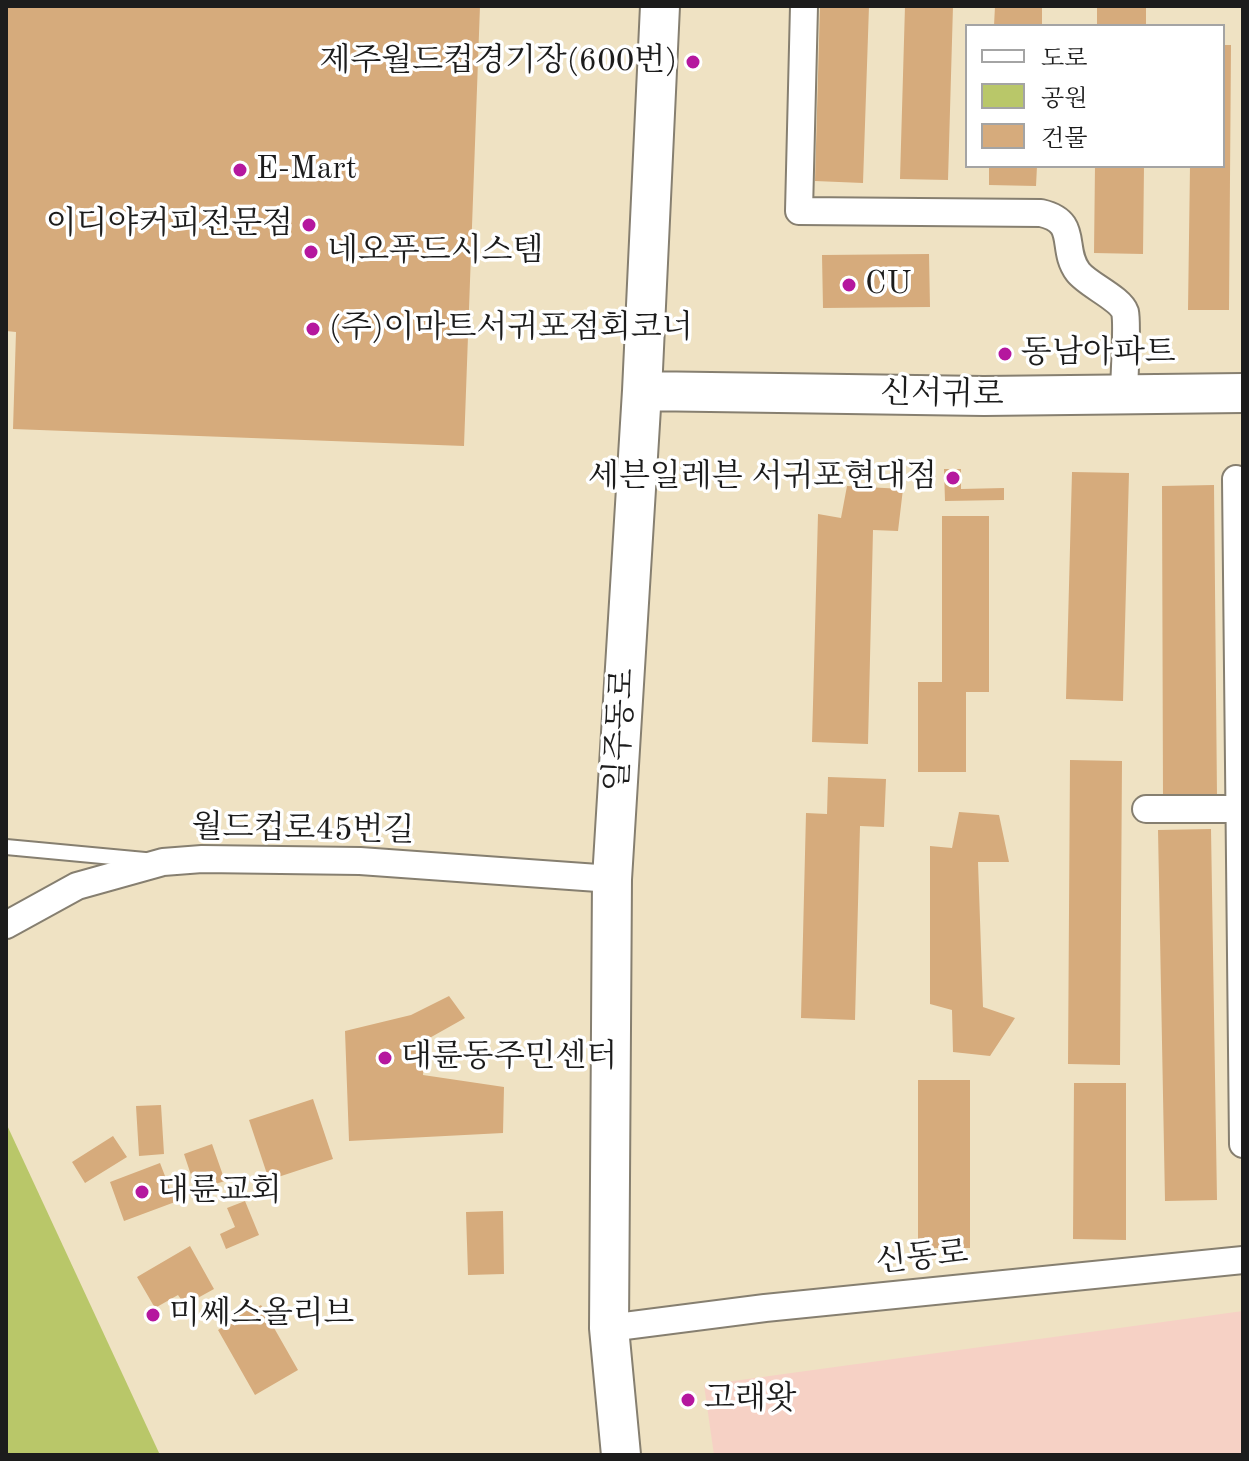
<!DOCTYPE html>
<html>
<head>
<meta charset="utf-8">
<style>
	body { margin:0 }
	#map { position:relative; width:1249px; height:1461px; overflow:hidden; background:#efe2c3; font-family:"Old Standard TT","Noto Serif KR",serif }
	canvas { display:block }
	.frame { position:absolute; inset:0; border:8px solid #1c1c1c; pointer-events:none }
	.legend { position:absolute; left:965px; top:24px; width:260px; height:144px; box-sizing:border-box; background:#fff; border:2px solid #a4a4a4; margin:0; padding:10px 14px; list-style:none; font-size:24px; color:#1c1c1c }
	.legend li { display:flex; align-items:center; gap:16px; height:40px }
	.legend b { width:40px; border:2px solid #a4a4a4 }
</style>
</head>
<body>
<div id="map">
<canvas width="1249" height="1461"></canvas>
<div class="frame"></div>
<ul class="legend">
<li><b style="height:10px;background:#fff"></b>도로</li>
<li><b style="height:22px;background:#b9c769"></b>공원</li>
<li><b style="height:22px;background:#d6ab7c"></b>건물</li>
</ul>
</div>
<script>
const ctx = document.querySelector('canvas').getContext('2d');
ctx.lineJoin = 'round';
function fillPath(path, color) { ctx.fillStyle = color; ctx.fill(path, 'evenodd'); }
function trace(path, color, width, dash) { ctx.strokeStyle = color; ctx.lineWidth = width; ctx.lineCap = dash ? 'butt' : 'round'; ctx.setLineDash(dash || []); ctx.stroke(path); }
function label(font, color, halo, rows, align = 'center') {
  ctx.font = font + ' "Old Standard TT","Noto Serif KR",serif'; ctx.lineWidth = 7; ctx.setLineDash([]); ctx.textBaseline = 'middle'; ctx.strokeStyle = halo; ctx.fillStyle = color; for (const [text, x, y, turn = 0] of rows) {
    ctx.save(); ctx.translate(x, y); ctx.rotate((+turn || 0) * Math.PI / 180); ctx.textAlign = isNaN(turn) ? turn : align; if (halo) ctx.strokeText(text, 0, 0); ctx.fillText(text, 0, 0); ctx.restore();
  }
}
fillPath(new Path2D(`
	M1243 1311V1455H714L704 1385Z`), '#f6d1c5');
fillPath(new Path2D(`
	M6 1123 160 1455H6Z`), '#b9c769');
fillPath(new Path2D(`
	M37 6H480L464 446 13 429 16 332 6 331V7L37 8Z
	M820 6H869L863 183 815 181Z
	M905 6H953L948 180 900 179Z
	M995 6H1042V26H994Z
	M1097 6H1146V26H1097Z
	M1223 45H1231L1229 310H1188L1190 166H1223Z
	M989 166H1037L1036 186 989 185Z
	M1095 166H1144L1143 254 1094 253Z
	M929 254 930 307 823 308 822 255Z
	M944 469H961V489L1004 488V500L945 501Z
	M1072 472 1129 473 1123 701 1066 699Z
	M1214 485 1217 797 1163 799 1162 486Z
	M847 486 903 489 898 531 873 530 868 744 812 742 818 514 841 518Z
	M942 516H989V692H966V772H918V682H942Z
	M1070 760 1122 761 1120 1065 1068 1064Z
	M828 777 886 779 884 827 860 826 855 1020 801 1018 806 813 827 814Z
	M959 812 999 815 1009 862H978L983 1007 1015 1018 990 1056 953 1052 952 1010 930 1004V846L952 848Z
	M1211 829 1217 1200 1165 1201 1158 830Z
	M449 996 465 1018 426 1040 423 1075 504 1087 503 1133 349 1141 345 1031 411 1015Z
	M918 1080H970V1248H918Z
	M1074 1083H1126V1240L1073 1239Z
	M313 1099 333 1159 269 1180 249 1120Z
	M161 1105 164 1154 139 1156 136 1106Z
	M113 1136 127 1157 85 1183 72 1162Z
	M212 1144 225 1181 196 1190 184 1154Z
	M160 1163 175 1202 124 1221 110 1182Z
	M245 1201 259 1235 226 1249 220 1234 235 1227 227 1208Z
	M503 1211 504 1274 468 1275 466 1212Z
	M190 1246 214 1289 185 1305 178 1295 155 1308 137 1277Z
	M246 1304 251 1311 261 1305 298 1370 255 1395 218 1330 228 1324 224 1317Z`), '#d6ab7c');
const lane = new Path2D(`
	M6 847 145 860`);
const street = new Path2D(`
	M804 6 799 211 1041 213C1080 222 1060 248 1078 272 1088 285 1120 298 1125 312 1128 324 1124 378 1124 395
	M1236 479 1243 1144
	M1146 809H1243
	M6 925 77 886 163 862 202 859 360 861 612 879
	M609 1328 765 1308 1243 1260`);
const secondary = new Path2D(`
	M642 391 984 396 1243 393
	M621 1455 609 1328 612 879 642 391 660 6`);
trace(lane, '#867f70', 18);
trace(street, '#867f70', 30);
trace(secondary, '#867f70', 42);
trace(lane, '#fff', 14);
trace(street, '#fff', 26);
trace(secondary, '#fff', 38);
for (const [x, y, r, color] of [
	[693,62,8,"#b5179e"],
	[240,170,8,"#b5179e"],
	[309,225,8,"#b5179e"],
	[311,252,8,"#b5179e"],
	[849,285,8,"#b5179e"],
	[313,329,8,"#b5179e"],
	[1005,354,8,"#b5179e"],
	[953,478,8,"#b5179e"],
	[385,1058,8,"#b5179e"],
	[142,1192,8,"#b5179e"],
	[153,1315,8,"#b5179e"],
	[688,1400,8,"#b5179e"]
]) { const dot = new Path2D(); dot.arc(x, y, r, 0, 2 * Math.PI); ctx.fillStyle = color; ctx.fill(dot); trace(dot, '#fff', 3); }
label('32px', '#1c1c1c', '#fff', [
	["제주월드컵경기장(600번)",677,62,"right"],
	["E-Mart",256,170],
	["이디야커피전문점",293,225,"right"],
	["네오푸드시스템",327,252],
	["CU",865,285],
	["(주)이마트서귀포점회코너",329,329],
	["동남아파트",1021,354],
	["세븐일레븐 서귀포현대점",937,478,"right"],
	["대륜동주민센터",401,1058],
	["대륜교회",158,1192],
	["미쎄스올리브",169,1315],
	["고래왓",704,1400]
], 'left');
label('32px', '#1c1c1c', '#fff', [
	["신서귀로",942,395,1],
	["일주동로",621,730,-87],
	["월드컵로45번길",303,830,1],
	["신동로",922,1258,-6]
]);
</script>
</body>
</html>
